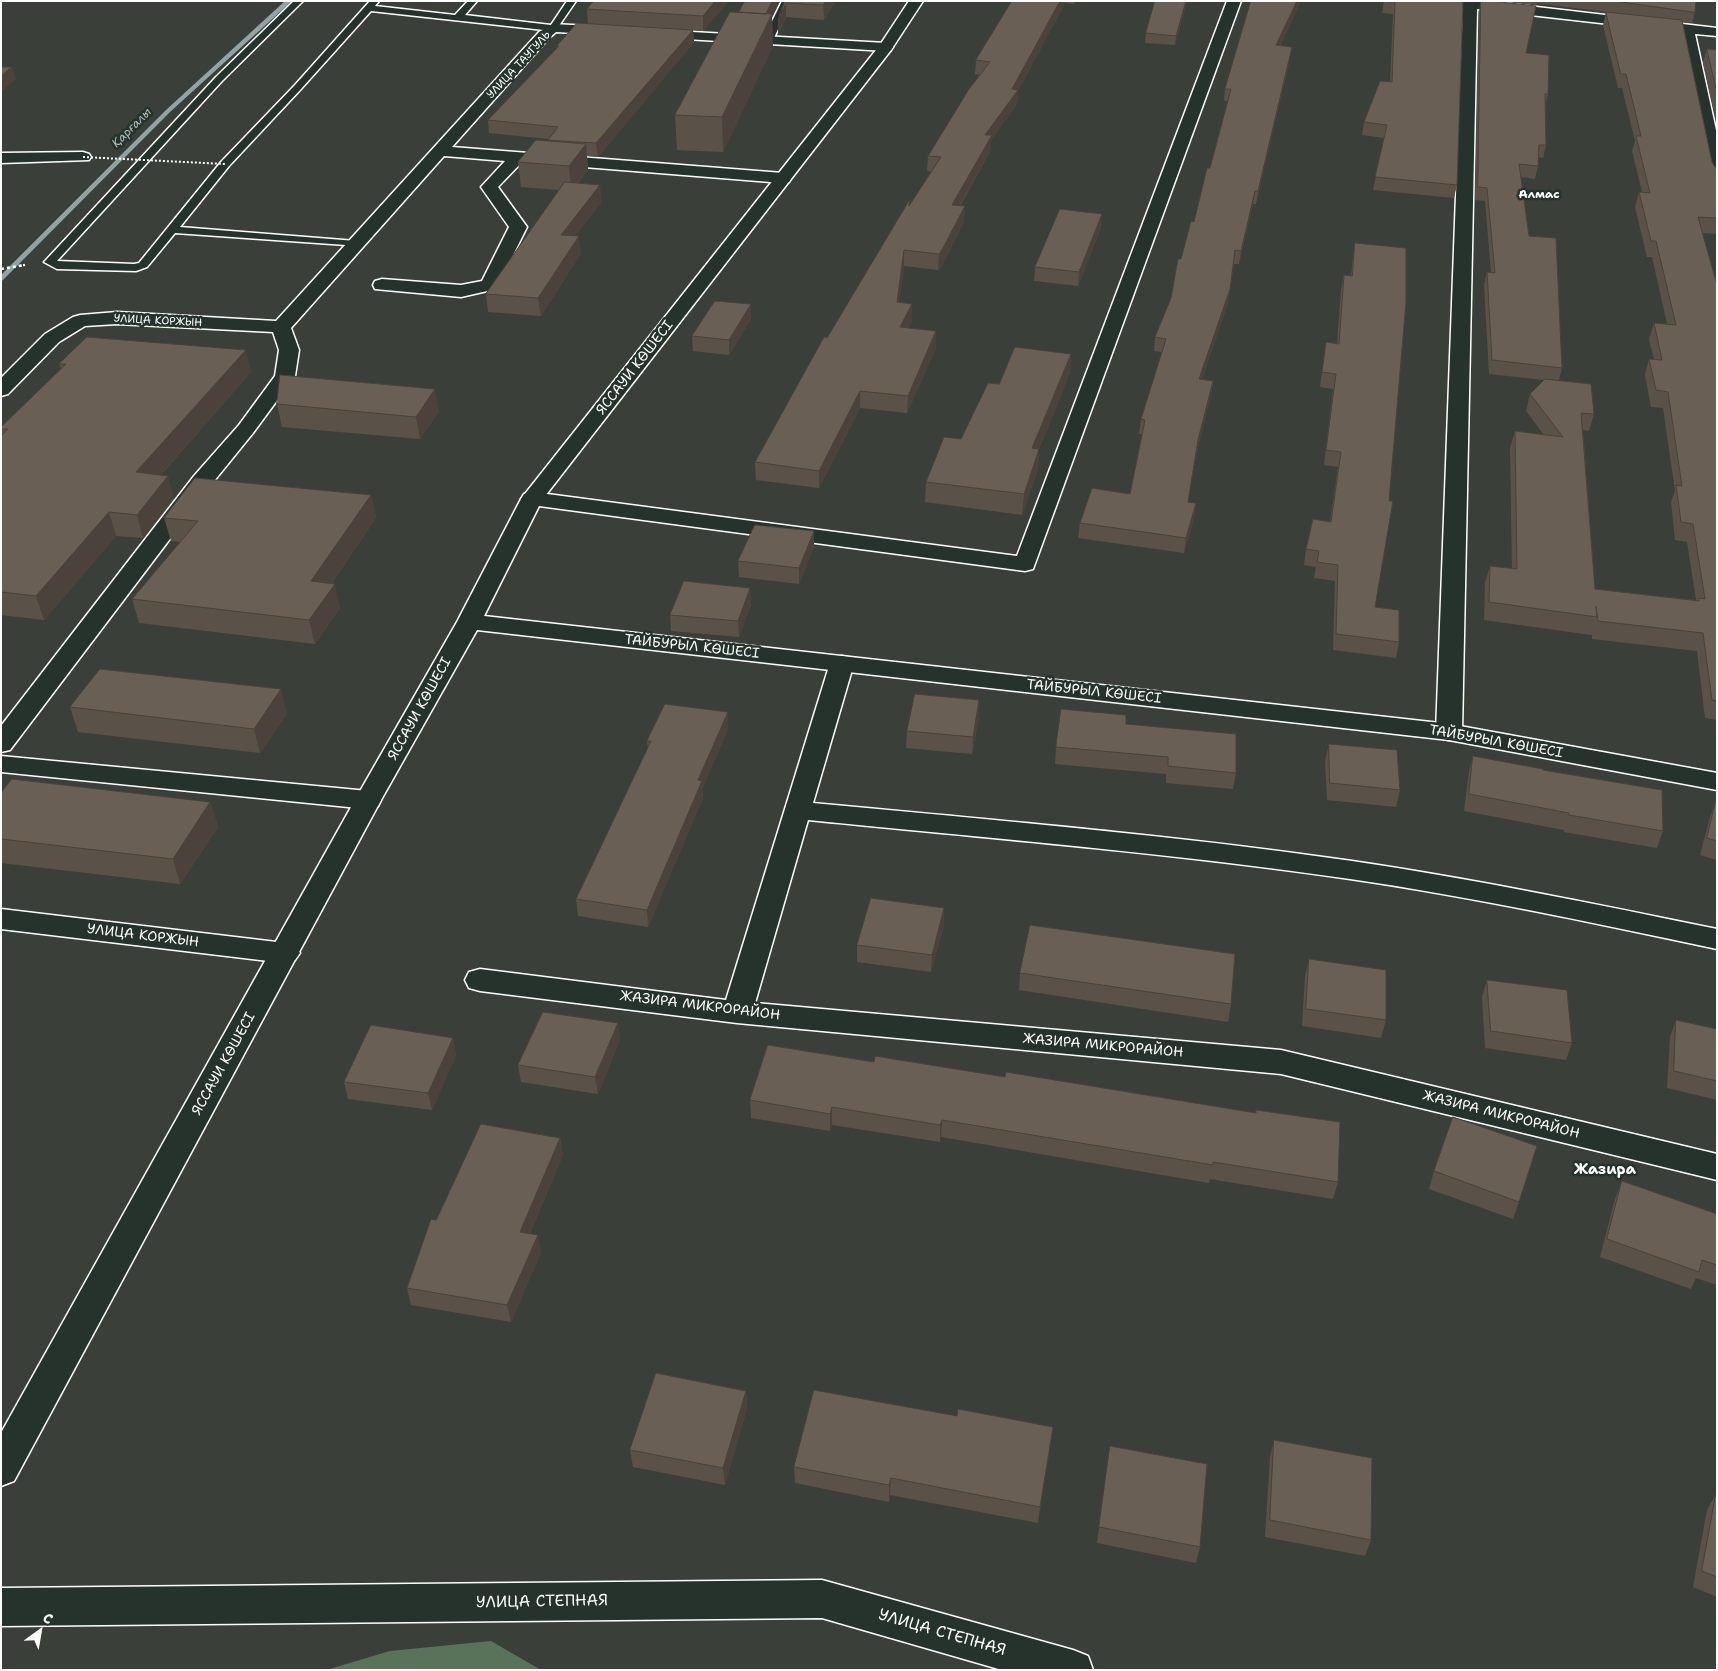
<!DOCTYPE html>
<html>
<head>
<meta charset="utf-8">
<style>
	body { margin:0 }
	#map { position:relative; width:1718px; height:1671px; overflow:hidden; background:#3a4039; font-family:"Shantell Sans",sans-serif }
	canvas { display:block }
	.frame { position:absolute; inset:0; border:2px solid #fff; pointer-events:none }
	.north { position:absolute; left:15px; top:1606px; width:50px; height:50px; -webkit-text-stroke:4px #26332d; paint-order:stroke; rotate:32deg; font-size:14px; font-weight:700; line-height:20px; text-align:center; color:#fff }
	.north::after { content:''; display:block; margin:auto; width:18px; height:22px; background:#fff; clip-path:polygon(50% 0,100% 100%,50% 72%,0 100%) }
</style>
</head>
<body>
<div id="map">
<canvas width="1718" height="1671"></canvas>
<div class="frame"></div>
<div class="north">С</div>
</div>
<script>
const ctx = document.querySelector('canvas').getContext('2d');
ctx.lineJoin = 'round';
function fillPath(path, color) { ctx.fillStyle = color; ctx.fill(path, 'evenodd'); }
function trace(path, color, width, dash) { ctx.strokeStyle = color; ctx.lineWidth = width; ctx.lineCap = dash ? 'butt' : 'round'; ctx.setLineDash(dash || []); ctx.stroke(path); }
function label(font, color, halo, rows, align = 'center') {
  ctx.font = font + ' "Shantell Sans",sans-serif'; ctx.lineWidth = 5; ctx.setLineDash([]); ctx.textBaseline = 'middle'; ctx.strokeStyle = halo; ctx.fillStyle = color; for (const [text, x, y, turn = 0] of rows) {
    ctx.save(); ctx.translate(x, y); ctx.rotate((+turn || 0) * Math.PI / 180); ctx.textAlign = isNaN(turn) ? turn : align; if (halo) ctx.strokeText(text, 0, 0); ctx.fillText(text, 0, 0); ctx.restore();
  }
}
fillPath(new Path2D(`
	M491 1641 541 1670H326L390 1651Z`), '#587359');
fillPath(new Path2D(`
	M285 1H292L170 112 1 282V275L166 110Z`), '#92a3a8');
const lane = new Path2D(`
	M294 1H303L222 81 57 261 134 264 139 263 221 162 295 85 370 1H379L375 6 455 15 468 1H477L465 15 551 25 567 1H576L556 30 553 31 371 11 301 89 229 166 180 227 356 241 360 242 362 244 360 246 175 233 147 267 136 271 57 269 44 262 46 260 216 77Z
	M782 1H791L773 40 768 43 765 42 763 40Z`);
const street = new Path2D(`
	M1227 1H1241L1033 569 1025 571 524 504 521 499 524 494 532 492 1017 556Z
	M1439 1H1485L1717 28V36L1695 34 1717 135V181L1711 180 1709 176 1680 32 1477 9 1462 732 1458 738 1449 740 1440 738 1436 732 1463 7 1446 5Z
	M553 24 610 27 615 28 617 31 615 34 610 35 556 32 549 38 452 147 783 173 789 174 791 178 789 182 783 183 522 162 498 187 527 227 496 289 461 297 375 289 373 285 375 281 382 279 461 285 482 281 509 227 481 187 505 161 444 156 291 328 299 350 295 376 253 433 210 486 10 750 1 752V726L194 476 239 425 275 376 279 350 273 332 117 324 85 326 59 342 8 394 1 396V378L45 334 73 317 80 315 117 312 276 321 539 32Z
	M657 30 886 43 891 44 893 47 891 50 886 51 652 37 650 34 652 31Z
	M83 152 89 154 91 157 89 160 1 163V153Z
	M842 656 851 658 854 663 813 803C993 820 1173 835 1352 861 1474 879 1595 904 1717 929V949C1595 923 1473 897 1350 879 1170 853 989 838 808 820L755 1003 1281 1050 1717 1154V1180L1281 1074 737 1023 480 991 469 988 465 980 469 972 480 969 726 1000 830 663 833 658Z
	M1 756 368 791 378 794 381 800 378 806 368 809 1 772Z
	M1 909 285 943 295 946 300 953 295 960 285 963 1 929Z
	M822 1580 1073 1650 1088 1656 1093 1670H1002L822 1618 1 1626V1588Z`);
const secondary = new Path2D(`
	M909 1H923L891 50 542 500 484 616 1449 724 1717 773V790L1449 740 477 630 381 800 14 1481 1 1486V1433L355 800 457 622 521 499 880 45Z`);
trace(lane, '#fff', 3);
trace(street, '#fff', 3);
trace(secondary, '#fff', 3);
trace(new Path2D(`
	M19 266 25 265`), '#fff', 2, [2, 2]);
trace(new Path2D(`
	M1 269 25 265`), '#fff', 2.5, [3, 3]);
fillPath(lane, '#26332d');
fillPath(street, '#26332d');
fillPath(secondary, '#26332d');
trace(new Path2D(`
	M83 157 225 164`), '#fff', 2, [2, 2]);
fillPath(new Path2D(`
	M594 1H729L703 31 693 30 694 42 598 157 587 156 588 169 578 183 602 201 575 236 581 253 541 316 488 312 486 294 559 190 521 187 518 162 548 141V139L489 133 488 120 557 48V46L588 24 587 9Z
	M785 1H836L824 20 786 17 778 35Z
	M1012 1H1076L1074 4 1065 3 1018 91 1017 104 991 140V150L960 206 964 222 942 266 938 270 904 266 899 302 912 304V321L908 328 936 331V348L907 413 860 408 819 488 756 480 755 462 827 338 932 172 927 171 928 156 980 75 975 74 976 60Z
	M1155 1H1187L1175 45 1145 43 1146 33Z
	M1301 1 1280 46 1290 59 1256 204H1253L1239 264H1234L1228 303 1202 379 1213 381 1211 395 1196 455 1188 502 1196 503 1194 518 1184 553 1078 538 1080 523 1130 494 1142 434H1139L1141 419 1162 352 1154 351 1155 337 1171 298 1181 259 1194 222 1210 168 1228 101H1224L1225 89Z
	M1384 1H1463L1457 185 1454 198 1373 190 1384 138 1362 135 1364 122 1390 82 1393 14 1382 13Z
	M1481 1 1526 53 1548 94 1545 105 1546 145 1543 158 1538 157V166L1535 179 1521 177 1529 236 1562 368 1559 380 1594 414 1589 431 1583 430 1595 589 1696 600 1687 542 1675 540 1671 502 1675 491 1663 408 1651 407 1645 375 1649 359H1654L1649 339 1654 323 1667 324 1652 257H1647L1635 207 1639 192H1642L1632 151 1635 141 1622 88H1618L1603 25 1606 12 1537 3 1536 5 1503 1H1696L1695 12 1692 23 1682 22 1712 162 1715 167H1717V234L1702 233 1717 285V720L1705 718 1697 651 1592 639V634L1591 635 1484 620 1485 583 1490 566 1512 569 1510 448 1515 431 1544 435 1526 411 1530 394 1544 380 1489 374 1484 285 1487 272H1491L1485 201 1475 200 1479 11Z
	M739 12 772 17 773 46 723 152 677 150 675 115Z
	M1707 49 1717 50V125L1703 63Z
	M1101 228 1078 286 1034 281 1035 267Z
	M1355 243 1375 607 1399 642 1396 658 1333 650 1335 581 1314 578 1316 567 1304 565 1306 549 1330 522 1338 467 1324 465 1333 389 1320 387 1326 342 1337 343 1341 289 1344 275 1351 276 1353 257Z
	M751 319 729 355 693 351 692 336Z
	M1071 354 1070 373 1039 449 1038 469 1022 515 925 502 926 482 961 439 999 384Z
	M59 364 251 372 161 475 174 498 143 538 116 536 44 620 1 615V436L2 435 1 427 61 369Z
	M277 404 439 411 420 439 282 427Z
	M371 495 376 518 331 584 340 608 315 644 139 623 132 599 181 542 171 541 164 518Z
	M814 531V547L799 584 739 577 738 561Z
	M750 588 751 604 739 637 671 631 670 615Z
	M979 700V717L972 754 906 748 907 731Z
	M70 707 287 714 260 753 78 732Z
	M1126 724 1236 773 1233 789 1166 783V774L1055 764 1056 747Z
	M728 729 702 789 703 798 648 927 578 916 576 899 648 748 647 741Z
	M1329 744 1400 790 1396 807 1327 800 1325 761Z
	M1473 756 1543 770 1663 831 1657 848 1564 832V830L1464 811 1469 772Z
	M1 793 210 802 218 827 180 884 1 863Z
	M1716 801H1717V860L1700 855 1710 817Z
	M944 908V925L931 972 857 962V945Z
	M1309 959 1386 1020 1381 1038 1302 1026 1305 976Z
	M1020 973 1231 1004 1228 1022 1019 990Z
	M1487 980 1572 1043 1566 1060 1485 1048 1482 997Z
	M1676 1020 1717 1029V1100L1667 1088 1670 1037Z
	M618 1023 620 1040 598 1094 521 1082 518 1065Z
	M453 1038 456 1055 432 1110 348 1099 344 1082Z
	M768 1045 1338 1182 1333 1199 1210 1179 1209 1183 941 1137 940 1142 832 1125 830 1131 751 1118 750 1100Z
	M560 1138 563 1155 530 1233 541 1252 511 1322 411 1305 407 1288 436 1220Z
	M1434 1171 1519 1202 1513 1219 1429 1189Z
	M1622 1181 1717 1214V1285L1696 1278 1691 1289 1600 1257 1615 1199Z
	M746 1391 747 1408 725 1485 633 1467 630 1450Z
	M957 1416 1053 1427 1038 1523 890 1495 889 1502 795 1483 794 1467Z
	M1274 1440 1371 1540 1365 1556 1265 1537 1270 1457Z
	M1110 1446 1200 1547 1196 1563 1097 1543Z
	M1716 1494H1717V1597L1693 1587 1707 1510Z`), '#5a5248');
fillPath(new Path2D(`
	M715 1H729L703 31V16Z
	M772 1H780L772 17 773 46 723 152 722 117 763 19Z
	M826 1H836L824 20 823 5Z
	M1060 1H1066L1065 3 1018 91 1017 104 991 140V150L951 220 952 205 985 135 1012 89Z
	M1186 1H1187L1175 45 1176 36Z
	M1297 1H1301L1274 57 1276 45Z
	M786 3V17L778 35V20Z
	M693 30 694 42 598 157 596 143Z
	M1292 47 1290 59 1256 204 1258 191Z
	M12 67 16 79 1 92V76Z
	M586 144 588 169 571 191 569 166Z
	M600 185 602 201 563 252 561 235Z
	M1255 191 1253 204 1239 264 1241 251Z
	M965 206 964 222 942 266 938 270 939 254Z
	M1102 214 1101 228 1078 286 1079 272Z
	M579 236 581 253 541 316 538 298Z
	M904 250V266L897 318V302Z
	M1235 250 1228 303 1197 393 1199 379Z
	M751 304V319L729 355V340Z
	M912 304V321L900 344V327Z
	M936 331V348L907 413 908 396Z
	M246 350 251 372 143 495 136 472Z
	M1071 354 1070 373 1031 468 1032 448Z
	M1213 381 1211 395 1196 455 1186 517 1198 440Z
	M435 389 439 411 420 439 416 417Z
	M860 391V408L819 488V471Z
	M1039 449 1038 469 1022 515 1024 494Z
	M168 476 174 498 143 538 137 515Z
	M371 495 376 518 316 605 311 581Z
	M1196 503 1194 518 1184 553 1186 538Z
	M109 512 116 536 44 620 36 596Z
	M814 531V547L799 584V568Z
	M335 584 340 608 315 644 309 620Z
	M750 588 751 604 739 637 738 621Z
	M281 689 287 714 260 753 254 729Z
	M979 700V717L972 754 973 737Z
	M728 712V729L702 789 703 798 648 927 647 910 698 780Z
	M210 802 218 827 180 884 173 859Z
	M944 908V925L931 972 932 955Z
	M618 1023 620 1040 598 1094 595 1077Z
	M453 1038 456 1055 432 1110 428 1093Z
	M832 1107V1125L830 1131V1114Z
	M942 1120 941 1137 940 1142V1125Z
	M560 1138 563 1155 523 1249 520 1232Z
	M538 1235 541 1252 511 1322 507 1305Z
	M746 1391 747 1408 725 1485 723 1468Z
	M1053 1427 1051 1444 1038 1523 1040 1507Z
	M891 1478 890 1495 889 1502V1485Z`), '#4a423b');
const building = new Path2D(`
	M594 1H715L703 16 587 9Z
	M745 1H772L766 14 739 12Z
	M785 1H826L823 5 786 3 778 20Z
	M1012 1H1060L1012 89 1018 90 985 135H992L952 205 965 206 942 250 939 254 904 250 897 302 912 304 900 327 936 331 908 396 860 391 819 471 755 462 824 337 827 338 910 199 909 206 941 157 928 156 969 89 990 62 976 60Z
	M1155 1H1186L1176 36 1146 33Z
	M1251 1H1297L1276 45 1292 47 1258 191H1255L1241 251 1235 250 1230 289 1199 379 1213 381 1198 440 1188 502 1196 503 1186 538 1080 523 1092 488 1130 494 1145 420 1141 419 1166 339 1155 337 1171 298 1178 259H1181L1191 221 1194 222 1207 168H1210L1231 89H1225Z
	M1384 1H1463L1457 185 1375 177 1387 125 1364 122 1380 81 1392 82 1395 3Z
	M1481 1H1492L1536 6 1526 53 1549 55 1548 94H1545L1546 145H1539L1538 166 1519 164 1529 236 1556 238 1562 368 1492 360 1487 272 1495 273 1487 188 1478 187Z
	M1614 1H1696L1695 12Z
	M730 12 772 14 722 117 675 115Z
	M1606 12 1682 20 1712 162 1715 167H1717V218L1698 217 1717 285V701L1712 700 1703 633 1598 621 1596 606 1597 617 1489 602 1490 566 1517 569 1515 431 1563 437 1530 394 1545 379 1591 384 1594 414 1581 413 1595 589 1699 601V598L1705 599 1693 524 1681 522 1676 485 1682 486 1668 392 1656 390 1649 359 1662 360 1654 323 1676 325 1656 241H1651L1639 192 1650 193 1636 136H1641L1626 74H1621Z
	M577 23 693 30 596 143 548 140 558 127 488 120 559 46H557Z
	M1707 49 1717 50V92Z
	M1 67H12L1 76Z
	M536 140 586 144 569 166 518 162Z
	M565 182 600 185 561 235 579 236 538 298 486 294Z
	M1060 209 1102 214 1079 272 1035 267Z
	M1355 243 1406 248V302L1389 501H1393L1375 607 1399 610V642L1336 634 1338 565 1317 562 1319 551 1306 549 1313 519 1331 522 1341 452 1326 450 1336 374 1322 372 1326 342 1339 344 1344 275 1352 276Z
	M715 301 751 304 729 340 692 336Z
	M87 337 246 350 136 472 168 476 137 515 109 512 36 596 1 592V436L8 429H1V427L66 364H59Z
	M1015 347 1071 354 1032 448 1039 449 1024 494 926 482 944 437 961 439 988 383 999 384Z
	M280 375 435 389 416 417 277 404Z
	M195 478 371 495 311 581 335 584 309 620 132 599 198 521 164 518Z
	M755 525 814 531 799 568 738 561Z
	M684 581 750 588 738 621 670 615Z
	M100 669 281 689 254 729 70 707Z
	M915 694 979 700 973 737 907 731Z
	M665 704 728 712 698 780 702 781 647 910 576 899 651 741H647Z
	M1061 709 1126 715V724L1236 734V773L1168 766V757L1056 747Z
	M1329 744 1397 750 1400 790 1330 783Z
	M1473 756 1543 769V770L1662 790 1663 831 1569 815V813L1469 794Z
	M12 779 210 802 173 859 1 839V793Z
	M1716 801H1717V841L1707 838Z
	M871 898 944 908 932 955 857 945Z
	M1030 925 1235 954 1231 1004 1020 973Z
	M1309 959 1386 970V1020L1306 1009Z
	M1487 980 1567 990 1572 1043 1491 1031Z
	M543 1012 618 1023 595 1077 518 1065Z
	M1676 1020 1717 1029V1081L1674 1071Z
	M371 1025 453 1038 428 1093 344 1082Z
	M768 1045 874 1062 875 1056 1005 1077 1006 1072 1256 1113V1110L1340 1122 1338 1182 1213 1162V1165L942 1120 940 1125 832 1107 830 1114 750 1100Z
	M1453 1117 1537 1146 1519 1202 1434 1171Z
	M481 1124 560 1138 520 1232 538 1235 507 1305 407 1288 431 1219 436 1220Z
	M1622 1181 1717 1214V1265L1702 1260 1699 1272 1607 1239Z
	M656 1373 746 1391 723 1468 630 1450Z
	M814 1390 957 1416 958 1409 1053 1427 1040 1507 891 1478 889 1485 794 1467Z
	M1274 1440 1372 1458 1371 1540 1270 1520Z
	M1110 1446 1207 1464 1200 1547 1099 1527Z
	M1716 1494H1717V1577L1702 1571Z`);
fillPath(building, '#695f54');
trace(building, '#4a423b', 1);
label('11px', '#fff', '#26332d', [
	["УЛИЦА ТАУГУЛЬ",519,65,-47],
	["УЛИЦА КОРЖЫН",158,321,3]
]);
label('italic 12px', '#adbabe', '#26332d', [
	["Қарғалы",132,128,-45]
]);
label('bold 12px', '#fff', '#26332d', [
	["Алмас",1539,195]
]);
label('14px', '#fff', '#26332d', [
	["ЯССАУИ КӨШЕСІ",635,368,-52],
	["ТАЙБУРЫЛ КӨШЕСІ",692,647,6],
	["ТАЙБУРЫЛ КӨШЕСІ",1094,692,6],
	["ЯССАУИ КӨШЕСІ",420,709,-61],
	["ТАЙБУРЫЛ КӨШЕСІ",1496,742,10],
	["УЛИЦА КОРЖЫН",143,936,7],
	["ЖАЗИРА МИКРОРАЙОН",700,1006,7],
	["ЖАЗИРА МИКРОРАЙОН",1103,1046,5],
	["ЯССАУИ КӨШЕСІ",224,1064,-61],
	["ЖАЗИРА МИКРОРАЙОН",1501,1115,14]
]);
label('bold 15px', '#fff', '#26332d', [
	["Жазира",1605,1170]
]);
label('16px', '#fff', '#26332d', [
	["УЛИЦА СТЕПНАЯ",542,1602,-1],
	["УЛИЦА СТЕПНАЯ",942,1633,16]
]);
</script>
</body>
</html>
